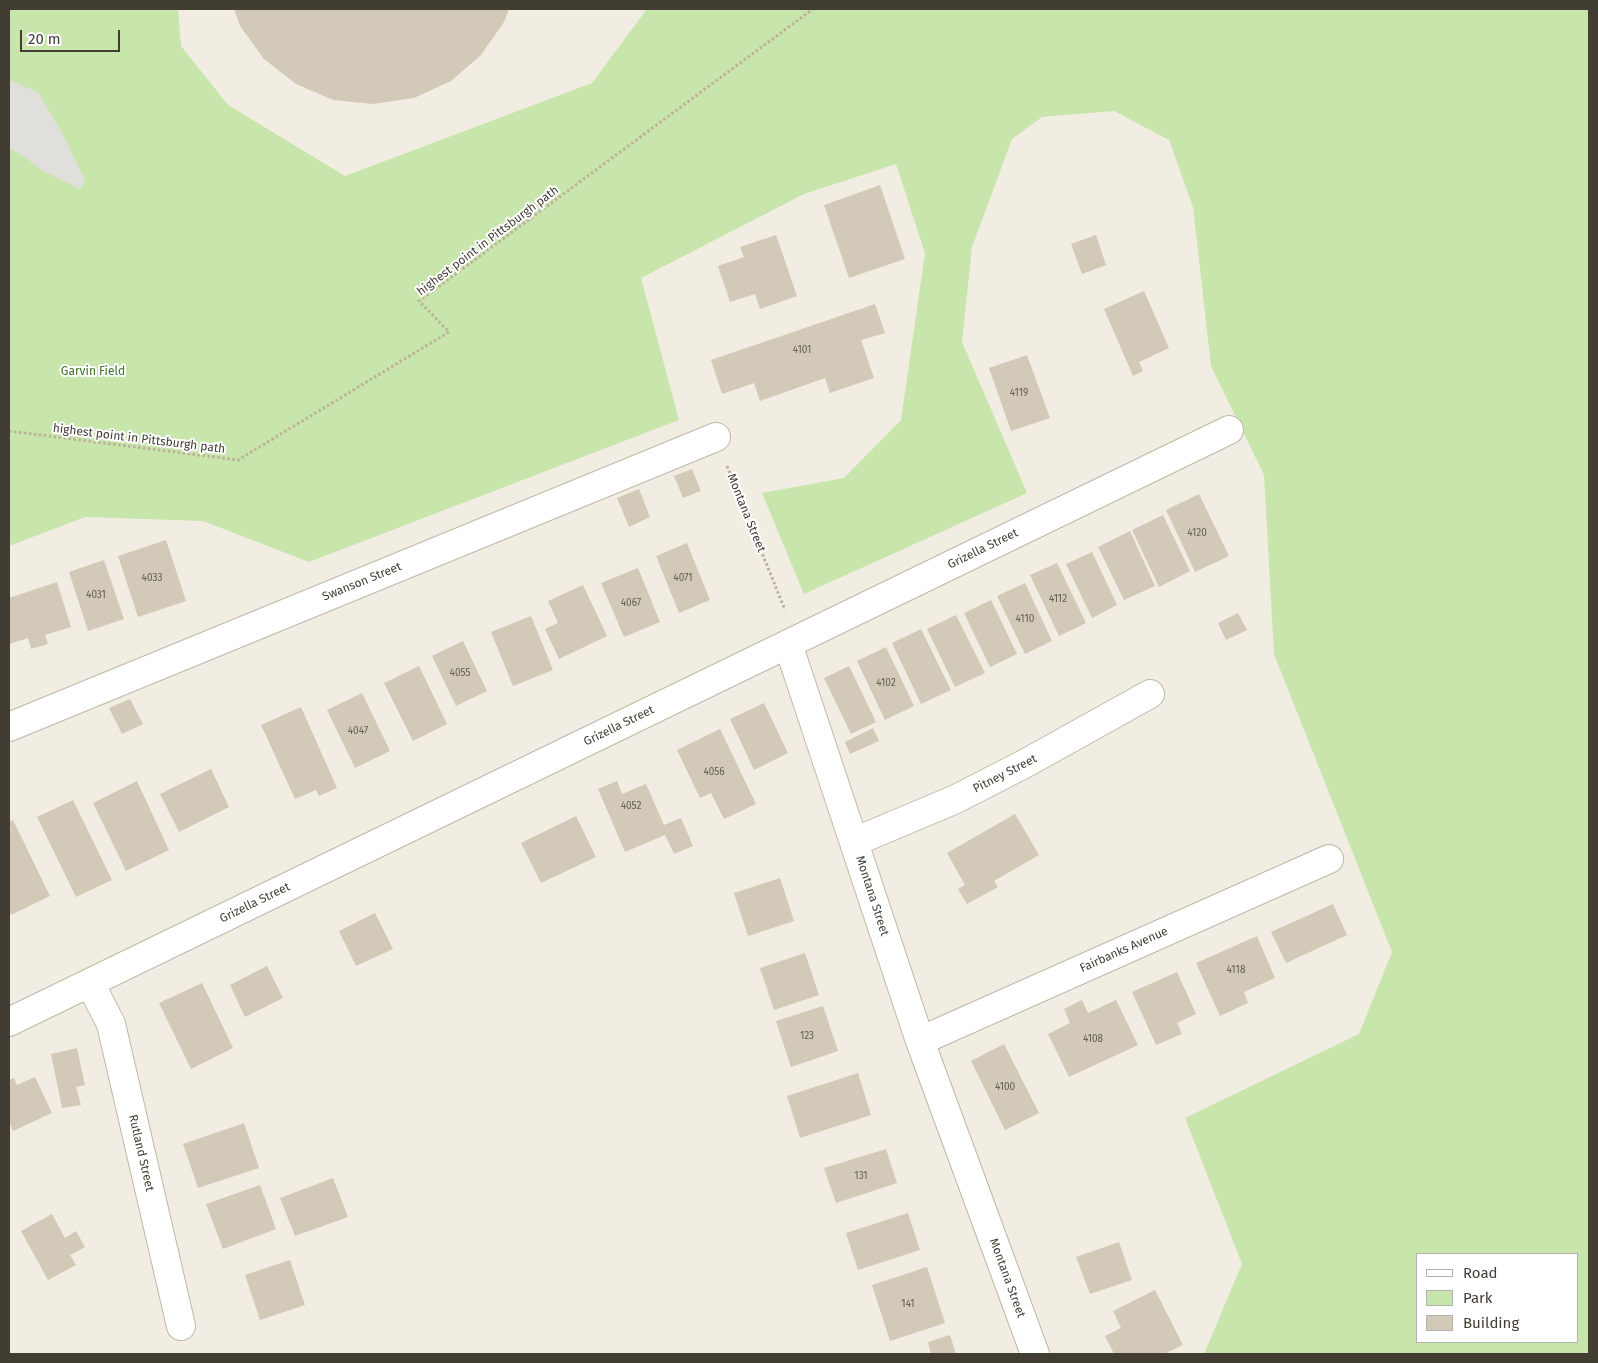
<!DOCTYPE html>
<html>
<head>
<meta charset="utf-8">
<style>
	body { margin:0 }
	#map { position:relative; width:1598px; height:1363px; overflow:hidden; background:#f1ede2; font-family:"Fira Sans",sans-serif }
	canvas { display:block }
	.frame { position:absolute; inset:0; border:10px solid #423d33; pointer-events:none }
	.legend { position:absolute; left:1416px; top:1253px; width:162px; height:90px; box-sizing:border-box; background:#fff; border:1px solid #b3b1ad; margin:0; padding:6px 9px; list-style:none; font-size:15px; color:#423d33 }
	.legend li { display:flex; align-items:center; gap:10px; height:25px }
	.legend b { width:25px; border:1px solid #b3b1ad }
	.scale { position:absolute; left:20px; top:30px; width:100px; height:22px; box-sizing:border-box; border:2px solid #423d33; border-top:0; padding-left:6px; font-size:15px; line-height:18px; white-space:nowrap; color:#423d33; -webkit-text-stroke:4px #fff; paint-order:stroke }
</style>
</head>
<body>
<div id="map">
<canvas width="1598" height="1363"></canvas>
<div class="frame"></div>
<ul class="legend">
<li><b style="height:6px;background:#fff"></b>Road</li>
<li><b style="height:14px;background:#c8e5ab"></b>Park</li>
<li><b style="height:14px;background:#d2c9b8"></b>Building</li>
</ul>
<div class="scale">20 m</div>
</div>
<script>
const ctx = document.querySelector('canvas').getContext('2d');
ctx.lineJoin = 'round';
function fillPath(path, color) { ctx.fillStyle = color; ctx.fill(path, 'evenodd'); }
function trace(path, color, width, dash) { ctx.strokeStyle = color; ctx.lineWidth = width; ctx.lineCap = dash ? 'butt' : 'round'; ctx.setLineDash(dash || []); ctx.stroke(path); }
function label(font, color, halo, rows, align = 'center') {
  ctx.font = font + ' "Fira Sans",sans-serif'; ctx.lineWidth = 4; ctx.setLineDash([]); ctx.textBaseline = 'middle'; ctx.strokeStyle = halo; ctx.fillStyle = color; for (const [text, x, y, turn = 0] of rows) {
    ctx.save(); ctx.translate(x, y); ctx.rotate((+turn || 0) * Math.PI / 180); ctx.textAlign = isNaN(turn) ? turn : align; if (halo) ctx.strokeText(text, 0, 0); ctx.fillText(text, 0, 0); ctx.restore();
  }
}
fillPath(new Path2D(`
	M9 9H178L181 46 228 105 345 176 592 83 647 9H1589V1354H1204L1242 1264 1185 1118 1359 1034 1392 952 1274 654 1264 475 1211 366 1193 207 1169 140 1114 111 1042 117 1012 139 972 247 962 342 1027 493 804 594 762 493 844 478 901 420 925 253 896 164 804 194 641 278 679 420 309 562 203 521 85 517 9 546ZM1417 1254H1577V1342H1417Z`), '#c8e5ab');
fillPath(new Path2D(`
	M9 80 38 92 63 135 85 180 80 189 43 171 19 153 9 149Z`), '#e1dfdb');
fillPath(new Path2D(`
	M234 9H509L504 22 481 55 451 81 414 98 373 104 333 100 296 84 264 59 240 26Z
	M880 185 905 259 849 278 824 205Z
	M776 235 797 296 760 309 755 294 730 302 718 266 744 257 740 247Z
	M1096 235 1106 265 1082 274 1071 244Z
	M1144 291 1169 348 1139 362 1143 371 1133 376 1104 309Z
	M875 304 885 333 861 340 874 378 830 393 825 378 760 401 754 383 722 394 711 360Z
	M1027 355 1050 418 1011 431 989 368Z
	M692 469 701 491 683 498 674 476Z
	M639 489 650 517 629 527 617 498Z
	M1199 494 1229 556 1195 572 1166 510Z
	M1163 515 1190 571 1159 587 1132 530Z
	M1130 531 1155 586 1124 600 1098 547Z
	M166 540 186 601 138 617 118 556Z
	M687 543 710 600 679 613 656 556Z
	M1092 552 1117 605 1092 618 1066 564Z
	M104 560 124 619 88 631 69 572Z
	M1057 563 1086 623 1059 636 1030 575Z
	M638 568 660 622 624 637 601 583Z
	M57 582 71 627 45 635 48 644 31 649 28 638 9 644V598Z
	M1025 583 1052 641 1025 654 997 596Z
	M583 585 607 636 559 659 545 629 558 623 548 601Z
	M991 600 1017 654 990 667 964 613Z
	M1238 613 1247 630 1226 640 1218 623Z
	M956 615 985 673 955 687 927 629Z
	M531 616 553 670 513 686 491 632Z
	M921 629 951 690 921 704 892 643Z
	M463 641 487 691 456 706 432 656Z
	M886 647 914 706 885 720 857 661Z
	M419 666 447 724 413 741 384 683Z
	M849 666 876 722 851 734 824 678Z
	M362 693 390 751 355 768 327 710Z
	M130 699 143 724 122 734 109 708Z
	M764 703 788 753 754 770 730 719Z
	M301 707 337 788 319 796 316 790 295 799 261 725Z
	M873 728 879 741 850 754 845 742Z
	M720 729 756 804 724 819 711 793 700 798 677 750Z
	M211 769 229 807 179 832 160 794Z
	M137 781 169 850 126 871 93 803Z
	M617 781 622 794 646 784 664 825 681 818 693 846 674 854 665 835 625 852 598 789Z
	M73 800 112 880 76 897 37 817Z
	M1015 814 1039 855 994 881 998 887 967 904 958 889 965 885 947 853Z
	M576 816 596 857 541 883 521 843Z
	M13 820 50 896 11 915 9 911V822Z
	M780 878 794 921 748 936 734 893Z
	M1333 904 1347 935 1286 963 1271 932Z
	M375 913 393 949 356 966 339 931Z
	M1257 936 1275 978 1244 992 1248 1003 1220 1016 1196 963Z
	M805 953 819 995 774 1010 760 968Z
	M267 966 283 998 245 1017 230 985Z
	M1177 972 1196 1014 1177 1023 1182 1034 1156 1045 1132 992Z
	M202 983 233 1048 191 1069 159 1003Z
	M1082 1000 1088 1013 1116 1000 1138 1045 1069 1077 1048 1034 1070 1023 1064 1009Z
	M823 1006 838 1051 791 1067 776 1021Z
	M1004 1044 1039 1113 1005 1130 971 1061Z
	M77 1048 85 1085 76 1087 81 1105 62 1108 51 1054Z
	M858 1073 871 1115 800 1138 787 1096Z
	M35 1077 52 1113 13 1131 9 1121V1080L14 1078 17 1085Z
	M244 1123 259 1168 198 1188 183 1144Z
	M886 1149 897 1183 836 1203 824 1168Z
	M333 1178 348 1217 295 1236 280 1198Z
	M260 1185 276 1229 223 1249 206 1204Z
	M908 1213 920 1250 858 1270 846 1233Z
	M52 1214 65 1238 76 1231 85 1247 70 1255 76 1265 48 1280 21 1231Z
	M1119 1242 1132 1280 1090 1294 1076 1257Z
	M290 1260 305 1305 260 1320 245 1275Z
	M927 1267 945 1323 890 1341 872 1285Z
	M1155 1290 1183 1345 1164 1354H1114L1105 1336 1121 1328 1113 1311Z
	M950 1335 956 1354H931L928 1342Z`), '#d2c9b8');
const street = new Path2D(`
	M788 644 920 1041 1035 1354
	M9 727 716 437
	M854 842 956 799 1026 763 1150 694
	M90 983 111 1024 181 1326
	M9 1022 1229 430
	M920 1041 1329 859`);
trace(street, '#bfb8a8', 30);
trace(new Path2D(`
	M9 431 238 460 449 332 419 301 813 9
	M727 466 785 610`), '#bdb197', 3, [2.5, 2.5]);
trace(street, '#fff', 28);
label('10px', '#666054', null, [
	["4101",802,350],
	["4119",1019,393],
	["4120",1197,533],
	["4033",152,578],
	["4071",683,578],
	["4031",96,595],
	["4112",1058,599],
	["4067",631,603],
	["4110",1025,619],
	["4055",460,673],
	["4102",886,683],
	["4047",358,731],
	["4056",714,772],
	["4052",631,806],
	["4118",1236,970],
	["123",807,1036],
	["4108",1093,1039],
	["4100",1005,1087],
	["131",861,1176],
	["141",908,1304]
]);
label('12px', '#423d33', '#fff', [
	["highest point in Pittsburgh path",488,241,-37],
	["highest point in Pittsburgh path",139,439,7],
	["Montana Street",746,513,68],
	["Grizella Street",983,549,-26],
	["Swanson Street",362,582,-22],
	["Grizella Street",619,726,-26],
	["Pitney Street",1005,774,-27],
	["Montana Street",872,896,72],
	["Grizella Street",255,903,-26],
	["Fairbanks Avenue",1124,950,-24],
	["Rutland Street",141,1153,77],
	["Montana Street",1007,1278,70]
]);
label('12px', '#417228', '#fff', [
	["Garvin Field",93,372]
]);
</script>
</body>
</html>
